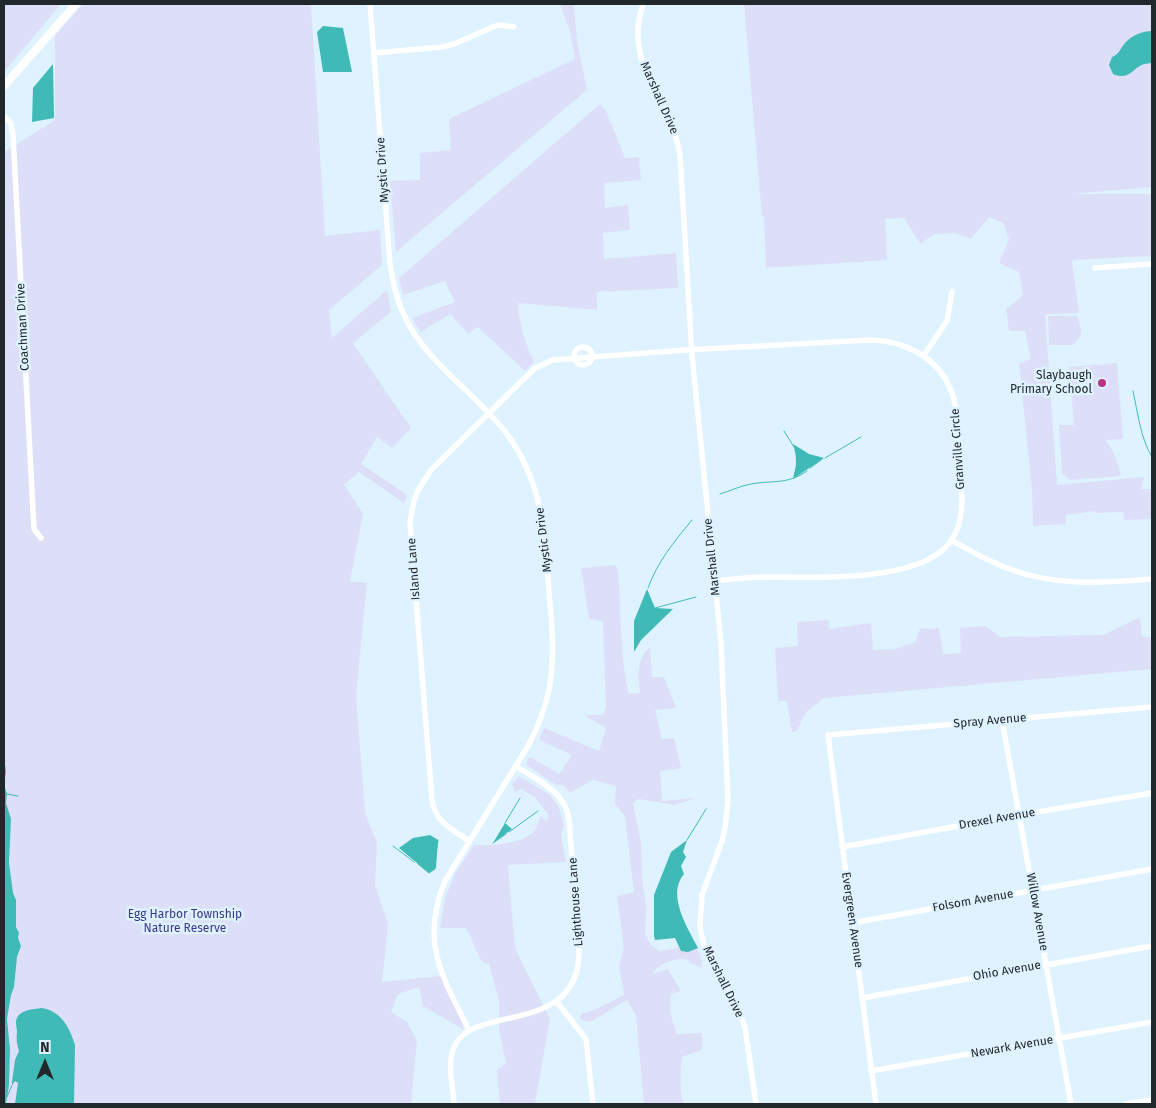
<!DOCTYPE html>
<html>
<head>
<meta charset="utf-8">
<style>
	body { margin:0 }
	#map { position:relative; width:1156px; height:1108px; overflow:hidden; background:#dff2ff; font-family:"Fira Sans",sans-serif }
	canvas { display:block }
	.frame { position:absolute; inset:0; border:5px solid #21282c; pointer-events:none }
	.north { position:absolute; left:20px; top:1038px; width:50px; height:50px; -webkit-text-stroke:4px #dff2ff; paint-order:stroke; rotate:0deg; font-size:14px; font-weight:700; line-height:20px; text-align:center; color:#21282c }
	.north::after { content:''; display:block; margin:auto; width:18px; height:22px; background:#21282c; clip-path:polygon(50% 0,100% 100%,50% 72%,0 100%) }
</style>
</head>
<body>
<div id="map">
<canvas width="1156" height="1108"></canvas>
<div class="frame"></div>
<div class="north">N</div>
</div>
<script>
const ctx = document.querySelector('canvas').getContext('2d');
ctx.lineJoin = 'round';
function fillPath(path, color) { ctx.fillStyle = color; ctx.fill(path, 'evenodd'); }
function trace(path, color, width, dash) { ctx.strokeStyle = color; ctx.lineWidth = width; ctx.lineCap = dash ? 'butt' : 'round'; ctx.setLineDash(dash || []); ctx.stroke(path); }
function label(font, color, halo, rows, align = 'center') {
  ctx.font = font + ' "Fira Sans",sans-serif'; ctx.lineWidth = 5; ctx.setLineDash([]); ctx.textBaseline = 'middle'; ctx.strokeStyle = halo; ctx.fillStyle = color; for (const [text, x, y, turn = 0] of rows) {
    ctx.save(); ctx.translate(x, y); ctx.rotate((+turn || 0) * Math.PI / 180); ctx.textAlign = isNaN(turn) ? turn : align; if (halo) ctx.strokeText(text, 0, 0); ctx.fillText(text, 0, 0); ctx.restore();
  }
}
fillPath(new Path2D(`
	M4 4H61L4 72Z
	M83 4H311L325 236 380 230 382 265 329 310 332 338 387 290 391 312 353 343 411 428 392 448 377 437 361 464 407 495 404 503 359 472 344 485 363 513 350 581 367 583 356 695 365 813 377 843 375 885 388 924 382 982 442 976 456 1004 464 1030 423 1006 419 987 398 994 391 1012 407 1022 417 1040 411 1104H4V152L55 120V36Z
	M560 4H574L577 42 587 90 396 252 390 181 420 180V153L451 150 449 119 575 59 570 31Z
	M744 4H1152V187L1072 194H1152V256L1072 260 1079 313 1045 314 1057 485 1144 477 1141 489H1152V519L1124 520 1123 512 1096 513 1095 511 1066 515V524L1033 526 1032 489 1019 363 1031 359 1025 331H1009L1006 309 1023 295 1019 272 999 263 1009 239 1003 223 989 217 971 239 955 233 934 234 920 244 904 218 885 219 887 260 766 268 764 216H762Z
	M600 104 606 111 625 158 639 157 641 180 604 183 605 208 628 205 630 230 603 233 604 259 676 253 678 288 597 292V310L518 303C519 325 525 343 534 362L525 371 478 327 468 334 450 314 421 332 412 318 455 302 445 281 403 295 399 278Z
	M1048 316H1077C1082 329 1084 335 1073 345H1049Z
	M1117 363 1123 439 1106 440C1114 452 1118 461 1121 476L1070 480 1062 473 1059 425H1074L1069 367Z
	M616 565 618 571C621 611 620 652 628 691L629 694 640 693C638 675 636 660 650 647L652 677H664L676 708 655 710 662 739 674 738 681 768 660 771 662 801 695 798 675 805 639 799 633 803 641 844 642 879 646 907 645 933 650 944 659 951 673 949 692 940 701 956 702 968 690 963 688 960C676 956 658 964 652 974L668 969 681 991 671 994 670 1012 677 1034 702 1033V1050L682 1057C681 1071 678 1091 684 1104H644L636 1015 627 1000C614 1007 601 1017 588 1022L580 1019 581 1014 594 1010 624 995 619 965 624 949 617 896 634 892 625 817 615 803 616 786 593 780 570 793 563 785H556L527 765V761L530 757 559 774 572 755 539 740 544 728 599 751 606 728 585 716 603 714 606 708 603 621 589 619 581 568Z
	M1140 617 1142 636 1152 638V669L824 698 806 712 797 731 792 732 787 701H778L775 648 798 646 797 622 829 620V629L871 623 873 650 895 649 915 642 920 629 939 628 943 654 961 653 960 628 986 626 1000 637 1103 635Z
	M519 776 550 795 559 808 564 825 561 835 566 862 508 865 515 948 550 1019 535 1104H500L497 1070 506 1063 499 1030V1000L489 964 482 962 466 928H440L445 898 456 872 474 845C490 845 524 845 535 830 538 826 539 820 541 816L547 822 548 814 535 797 521 789 515 792 512 784Z`), '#dddff8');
fillPath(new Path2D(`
	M323 26 343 28 352 72H323L317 32Z
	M1152 31V63C1151 63 1145 64 1144 64 1132 68 1130 81 1113 74L1109 65 1112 57C1120 54 1120 48 1126 42 1133 35 1142 31 1152 31Z
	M53 64 54 118 32 122 33 88Z
	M793 444 809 454 824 458 793 479C797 466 797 457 793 444Z
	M647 589 655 608 673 609 641 640 634 652V621Z
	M4 758 6 771 4 785 7 794 6 803 11 819 9 863 13 893 16 900V927L19 933 18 938 21 946 17 957 14 987 11 995 7 1019 10 1049 9 1085 6 1104H4Z
	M505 823 512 829 493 843Z
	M430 835 438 840 436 868 429 873 399 848 413 838Z
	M687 840 683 852 686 857 681 866 684 874C666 895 688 928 698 948L688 952 681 951 675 938 655 940 654 936V895L671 852Z
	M42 1008C61 1011 70 1028 75 1045L74 1104H15L18 1083 15 1081 12 1085V1082L15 1060 19 1051C17 1045 16 1039 17 1032 17 1029 16 1026 16 1023 16 1010 33 1009 42 1008Z`), '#3fbab7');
trace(new Path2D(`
	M1133 391C1138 413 1140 437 1152 457
	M784 431 794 447
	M825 458 861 437
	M810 468 821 460
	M794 476 796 468
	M720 494C730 491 740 486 751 484 773 480 787 485 807 471
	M648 588C658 561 673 543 692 520
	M655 608 696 597
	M7 794 18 796
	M505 823 520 798
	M509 832 538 811
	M687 840 706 809
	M493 843 506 834
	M393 846 414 862
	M437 848 438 840
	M418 864 429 873 435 869
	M7 1097 12 1085`), '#3fbab7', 1);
trace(new Path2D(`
	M370 4 390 264C393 282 396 298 404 315 425 362 476 393 507 434 543 483 545 534 549 592 552 625 555 657 549 690 545 709 537 729 528 746L445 881C420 942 442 976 469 1030
	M643 4C622 66 671 99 680 155L692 355 721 643 728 801 725 828 722 841 702 895 700 926 703 942 709 957 734 1000 745 1027 756 1104
	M374 53 442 47 454 44 498 25 514 27
	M4 116 11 124 13 135 34 529 41 538
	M1095 268 1152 264
	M574 356a9 9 0 1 1 18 0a9 9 0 1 1-18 0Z
	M924 355 947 321 952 292
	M951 540C969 550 987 561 1007 568 1054 587 1102 583 1152 579
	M1002 720 1071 1104
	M469 841C452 829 435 822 432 800L410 523 413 505 417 492 431 470 535 368 553 360 686 350 870 340C908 341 944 360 954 400 957 413 957 428 958 442 959 461 960 480 962 500 962 522 955 543 936 555 898 581 812 577 768 577 750 577 732 579 715 581
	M842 847 1019 815 1152 793
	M852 923 1152 869
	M862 998 1152 946
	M556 1001 586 1039 593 1104
	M871 1071 1152 1022
	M454 1104C453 1087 447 1063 454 1047 472 1002 583 1039 579 946L569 819C565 792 538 780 517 767
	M876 1104 828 735 1152 707
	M1126 1104 1152 1100`), '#fff', 5.5);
trace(new Path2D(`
	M4 86 76 4`), '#fff', 8);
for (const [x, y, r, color] of [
	[1102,383,5,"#b43583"]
]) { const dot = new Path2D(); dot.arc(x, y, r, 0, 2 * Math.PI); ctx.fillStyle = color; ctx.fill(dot); trace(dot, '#dff2ff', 2); }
label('12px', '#21282c', '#dff2ff', [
	["Marshall Drive",659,98,66],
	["Mystic Drive",383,170,-94],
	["Coachman Drive",23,327,-93],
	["Granville Circle",958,449,-94],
	["Mystic Drive",544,540,-97],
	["Marshall Drive",712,557,-96],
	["Island Lane",414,569,-94],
	["Spray Avenue",990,721,-5],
	["Drexel Avenue",997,819,-10],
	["Folsom Avenue",973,901,-10],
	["Lighthouse Lane",576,902,-94],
	["Willow Avenue",1037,912,80],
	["Evergreen Avenue",852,920,82],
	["Ohio Avenue",1007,971,-10],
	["Marshall Drive",723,982,64],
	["Newark Avenue",1012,1047,-10]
]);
label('12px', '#21282c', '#dff2ff', [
	["Slaybaugh",1092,376],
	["Primary School",1092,390]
], 'right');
label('12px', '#3b368b', '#dff2ff', [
	["Egg Harbor Township",185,915],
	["Nature Reserve",185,929]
]);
</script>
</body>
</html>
